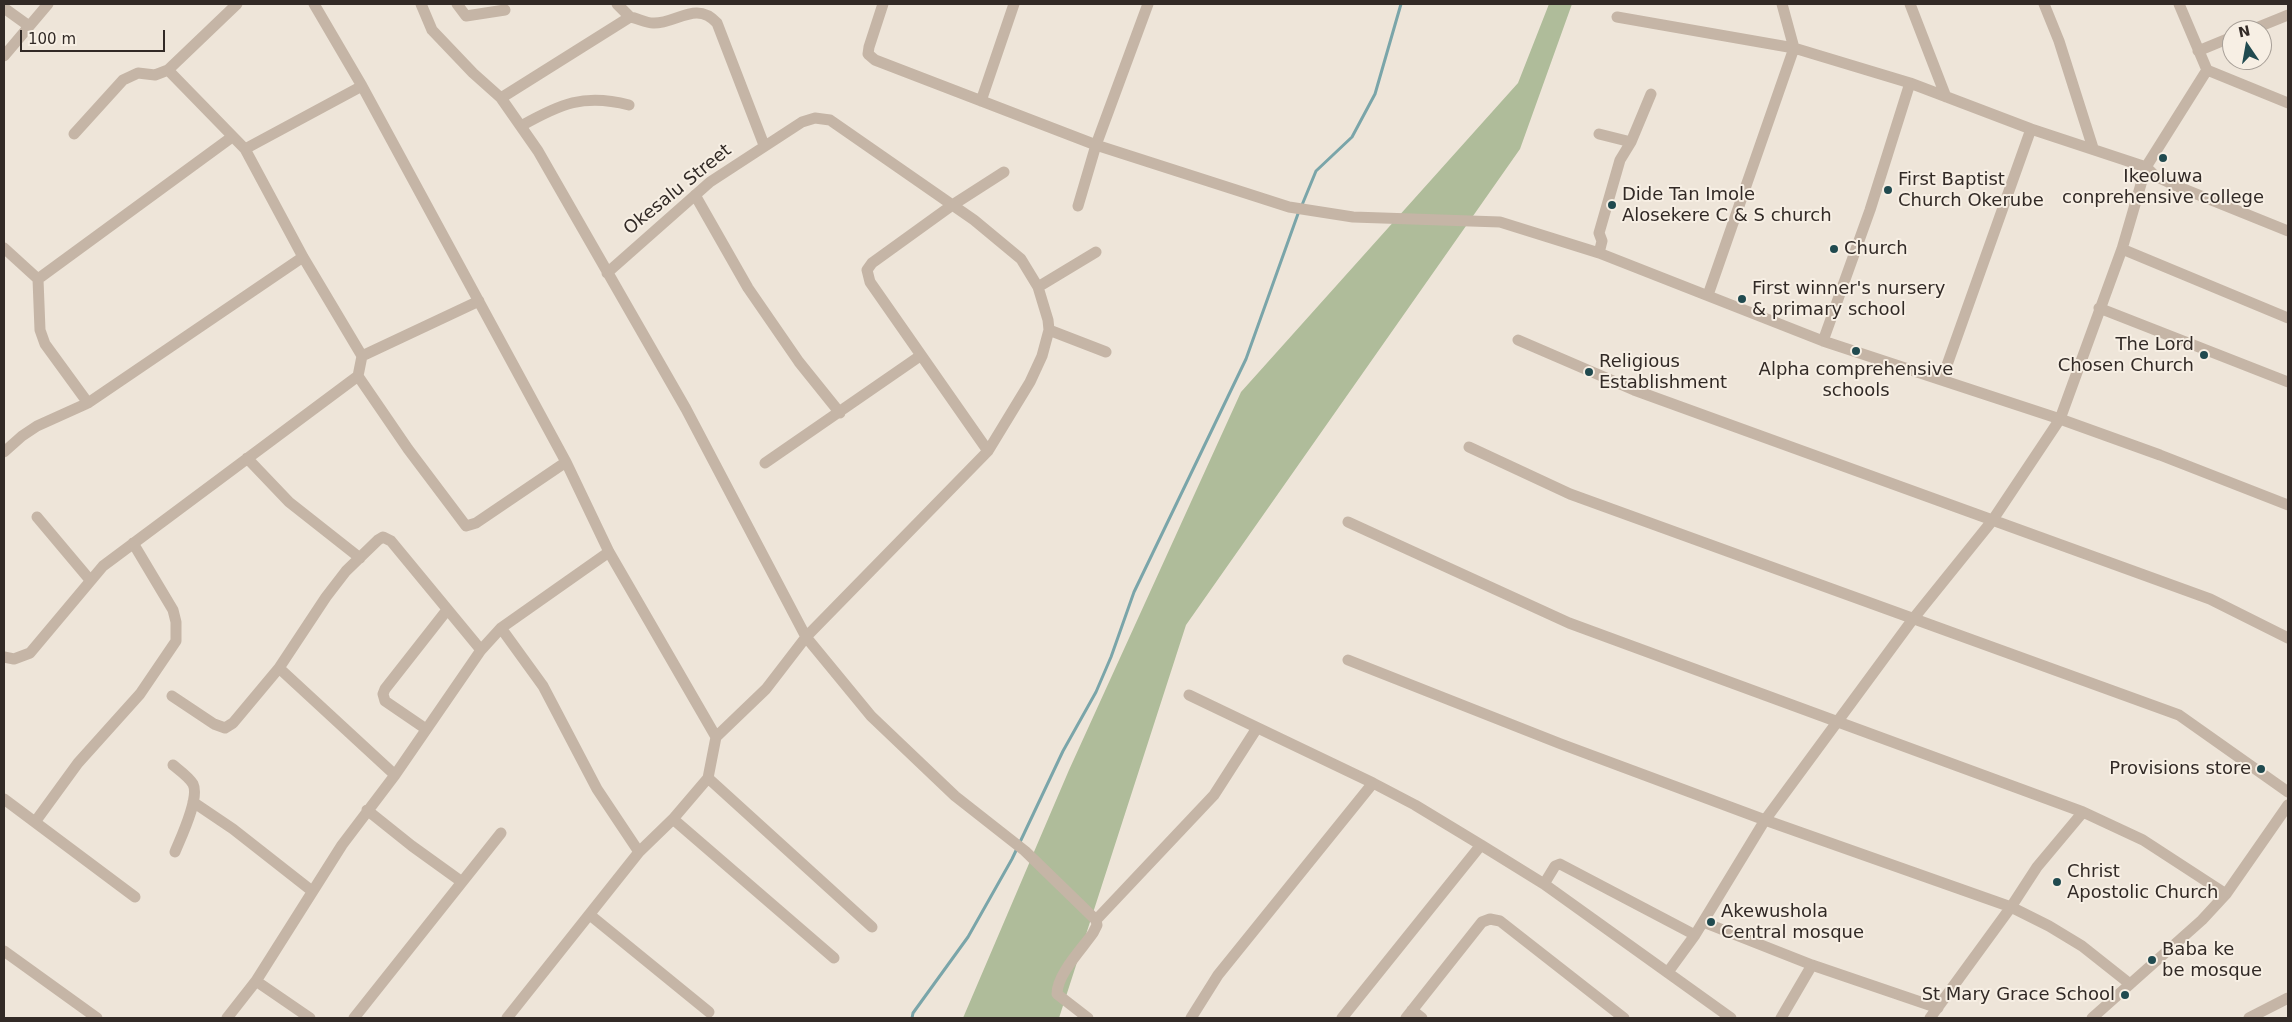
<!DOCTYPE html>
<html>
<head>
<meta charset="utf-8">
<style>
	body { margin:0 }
	#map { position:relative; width:2292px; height:1022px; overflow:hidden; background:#eee5d9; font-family:"DejaVu Sans",sans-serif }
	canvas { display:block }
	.frame { position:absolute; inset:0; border:5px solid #322a26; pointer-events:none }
	.north { position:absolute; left:2222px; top:20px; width:50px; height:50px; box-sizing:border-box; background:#f7efe4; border:1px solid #a8a098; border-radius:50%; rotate:348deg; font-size:14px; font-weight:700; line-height:20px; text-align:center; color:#322a26 }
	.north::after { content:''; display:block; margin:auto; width:18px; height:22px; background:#204a4f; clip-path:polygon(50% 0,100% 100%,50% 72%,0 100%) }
	.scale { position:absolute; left:20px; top:30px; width:145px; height:22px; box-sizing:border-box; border:2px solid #322a26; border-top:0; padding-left:6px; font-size:15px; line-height:18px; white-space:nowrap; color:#322a26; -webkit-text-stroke:4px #f7efe4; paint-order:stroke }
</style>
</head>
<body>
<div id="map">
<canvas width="2292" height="1022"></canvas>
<div class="frame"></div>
<div class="north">N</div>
<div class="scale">100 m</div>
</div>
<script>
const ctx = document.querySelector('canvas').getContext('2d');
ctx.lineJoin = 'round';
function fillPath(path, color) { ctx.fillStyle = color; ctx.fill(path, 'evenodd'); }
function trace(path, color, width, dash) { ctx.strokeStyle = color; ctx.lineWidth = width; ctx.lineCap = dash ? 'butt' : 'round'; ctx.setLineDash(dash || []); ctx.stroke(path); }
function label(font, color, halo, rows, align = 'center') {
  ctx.font = font + ' "DejaVu Sans",sans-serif'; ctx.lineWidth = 4; ctx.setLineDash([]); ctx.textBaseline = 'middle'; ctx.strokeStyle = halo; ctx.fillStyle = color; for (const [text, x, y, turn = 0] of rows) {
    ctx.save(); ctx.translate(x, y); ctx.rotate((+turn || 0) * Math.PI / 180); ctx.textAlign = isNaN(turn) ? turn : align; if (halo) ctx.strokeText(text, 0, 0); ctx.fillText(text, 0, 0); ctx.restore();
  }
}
fillPath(new Path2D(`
	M1549 4H1572L1520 149 1186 625 1059 1018H963L1069 770 1241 392 1518 83Z`), '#afbc9a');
trace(new Path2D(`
	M1302 205 1316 171 1352 137 1375 94 1401 4
	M912 1018 913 1013 968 937 1012 859 1063 751 1096 692 1111 657 1134 592 1246 359 1299 211`), '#7aa5a9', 3);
trace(new Path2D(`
	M314 4 362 86 566 462 609 552 716 737
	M421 4 432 30 473 73 501 98 538 151 686 409 806 637 871 716 955 796 1025 851 1096 920 1097 925 1093 933C1082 949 1057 974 1057 994L1088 1018
	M457 4 466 16 505 10
	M617 4 630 17
	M883 4 869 47 868 54 875 60 1096 145 1289 207 1353 217 1500 222 1599 253 1823 341 2060 419 2160 455 2288 505
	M1910 4 1946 97
	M2044 4 2059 41 2093 148
	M2179 4 2207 70 2288 103
	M4 8 29 26
	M1617 17 1794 48 1910 83 2031 129 2146 167 2155 176 2179 187 2288 231
	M2251 30 2288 15
	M2198 51 2232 37
	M4 56 48 4
	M501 98 630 17C637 18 646 23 653 23 676 24 696 0 717 23L764 145
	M981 101 1014 4
	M521 126C560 104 584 93 629 105
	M74 134 123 80 138 73 155 75 168 70 237 4
	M1599 134 1631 142
	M245 149 362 86
	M695 195 748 288 799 362 840 413
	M1078 206 1096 145 1148 4
	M4 248 38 279 40 330 45 344 88 403
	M2122 249 2288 318
	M1599 253 1602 241 1599 233 1620 160 1631 142 1651 94
	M38 279 232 137
	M1038 287 1096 252
	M1708 295 1794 48 1782 4
	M2099 308 2288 382
	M1049 330 1106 352
	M1518 340 1634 390 2210 599 2288 638
	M1823 341 1870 210 1910 83
	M362 356 479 301
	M358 376 408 449 466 526 476 523 566 462
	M1942 379 2031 129
	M1469 447 1570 494 2179 715 2288 792
	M988 451 870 282 867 270 872 263 951 206 1004 172
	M4 452 22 436 37 426 88 403 303 257
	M247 458 289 502 360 558
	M765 463 920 356
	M37 517 90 580
	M1348 522 1569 623 2083 812 2143 840 2226 894
	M501 628 543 686 597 789 639 852
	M4 657 14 659 30 653 103 566 358 376 362 356 303 257 245 149 168 70
	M1348 660 1561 744 1765 820 2011 907 2049 926 2082 946 2130 984
	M279 668 395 775
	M1189 695 1373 783 1415 805 1481 845
	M172 696 214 724 225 728 233 723 279 668 326 597 346 571 378 540 383 537 391 541 481 650
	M426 729 385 701 383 694 385 689 447 610
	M173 765C179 770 189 777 193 784 200 798 181 837 175 852
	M708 778 872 927
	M4 799 135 897
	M193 802 233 829 312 891
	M367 810 412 846 462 882
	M673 819 834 958
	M35 822 78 763 140 694 176 641V622L173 610 133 543
	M1544 884 1555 866 1560 864 1695 935
	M590 915 709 1012
	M1096 920 1214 795 1257 728
	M1703 922 1812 965 1938 1008
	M4 951 97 1018
	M1668 972 1695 935 1765 820 1913 619 1992 521 2060 419 2122 249 2146 167 2207 70
	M256 981 310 1018
	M1412 1010 1422 1018
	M227 1018 256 981 342 845 395 775 481 650 501 628 609 552
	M354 1018 501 833
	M507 1018 639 852 673 819 708 778 716 737 766 689 806 637 988 451 1030 382 1042 356 1049 330 1048 320 1038 287 1021 259 974 220 830 120 815 118 802 122 710 182 607 273
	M1191 1018 1218 975 1373 783
	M1342 1018 1481 845 1544 884 1731 1018
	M1406 1018 1482 922 1490 919 1500 921 1624 1018
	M1781 1018 1812 965
	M1930 1018 2011 907 2037 867 2083 812
	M2092 1018 2202 920 2226 894 2288 805
	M2249 1018 2288 998`), '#c5b5a6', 11);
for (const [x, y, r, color] of [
	[2163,158,5,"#204a4f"],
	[1888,190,5,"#204a4f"],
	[1612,205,5,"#204a4f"],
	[1834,249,5,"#204a4f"],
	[1742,299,5,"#204a4f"],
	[1856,351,5,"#204a4f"],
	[2204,355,5,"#204a4f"],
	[1589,372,5,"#204a4f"],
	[2261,769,5,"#204a4f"],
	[2057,882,5,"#204a4f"],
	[1711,922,5,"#204a4f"],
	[2152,960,5,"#204a4f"],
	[2125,995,5,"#204a4f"]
]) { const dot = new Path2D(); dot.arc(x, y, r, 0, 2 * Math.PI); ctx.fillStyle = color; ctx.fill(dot); trace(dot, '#f7efe4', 2); }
label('18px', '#322a26', '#f7efe4', [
	["Ikeoluwa",2163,177,"center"],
	["conprehensive college",2163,198,"center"],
	["First Baptist",1898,180],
	["Church Okerube",1898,201],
	["Dide Tan Imole",1622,195],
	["Alosekere C & S church",1622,216],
	["Church",1844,249],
	["First winner's nursery",1752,289],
	["& primary school",1752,310],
	["The Lord",2194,345,"right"],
	["Chosen Church",2194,366,"right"],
	["Religious",1599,362],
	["Establishment",1599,383],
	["Alpha comprehensive",1856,370,"center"],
	["schools",1856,391,"center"],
	["Provisions store",2251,769,"right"],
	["Christ",2067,872],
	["Apostolic Church",2067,893],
	["Akewushola",1721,912],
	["Central mosque",1721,933],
	["Baba ke",2162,950],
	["be mosque",2162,971],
	["St Mary Grace School",2115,995,"right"]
], 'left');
label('18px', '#322a26', '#f7efe4', [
	["Okesalu Street",678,190,-39]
]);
</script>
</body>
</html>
